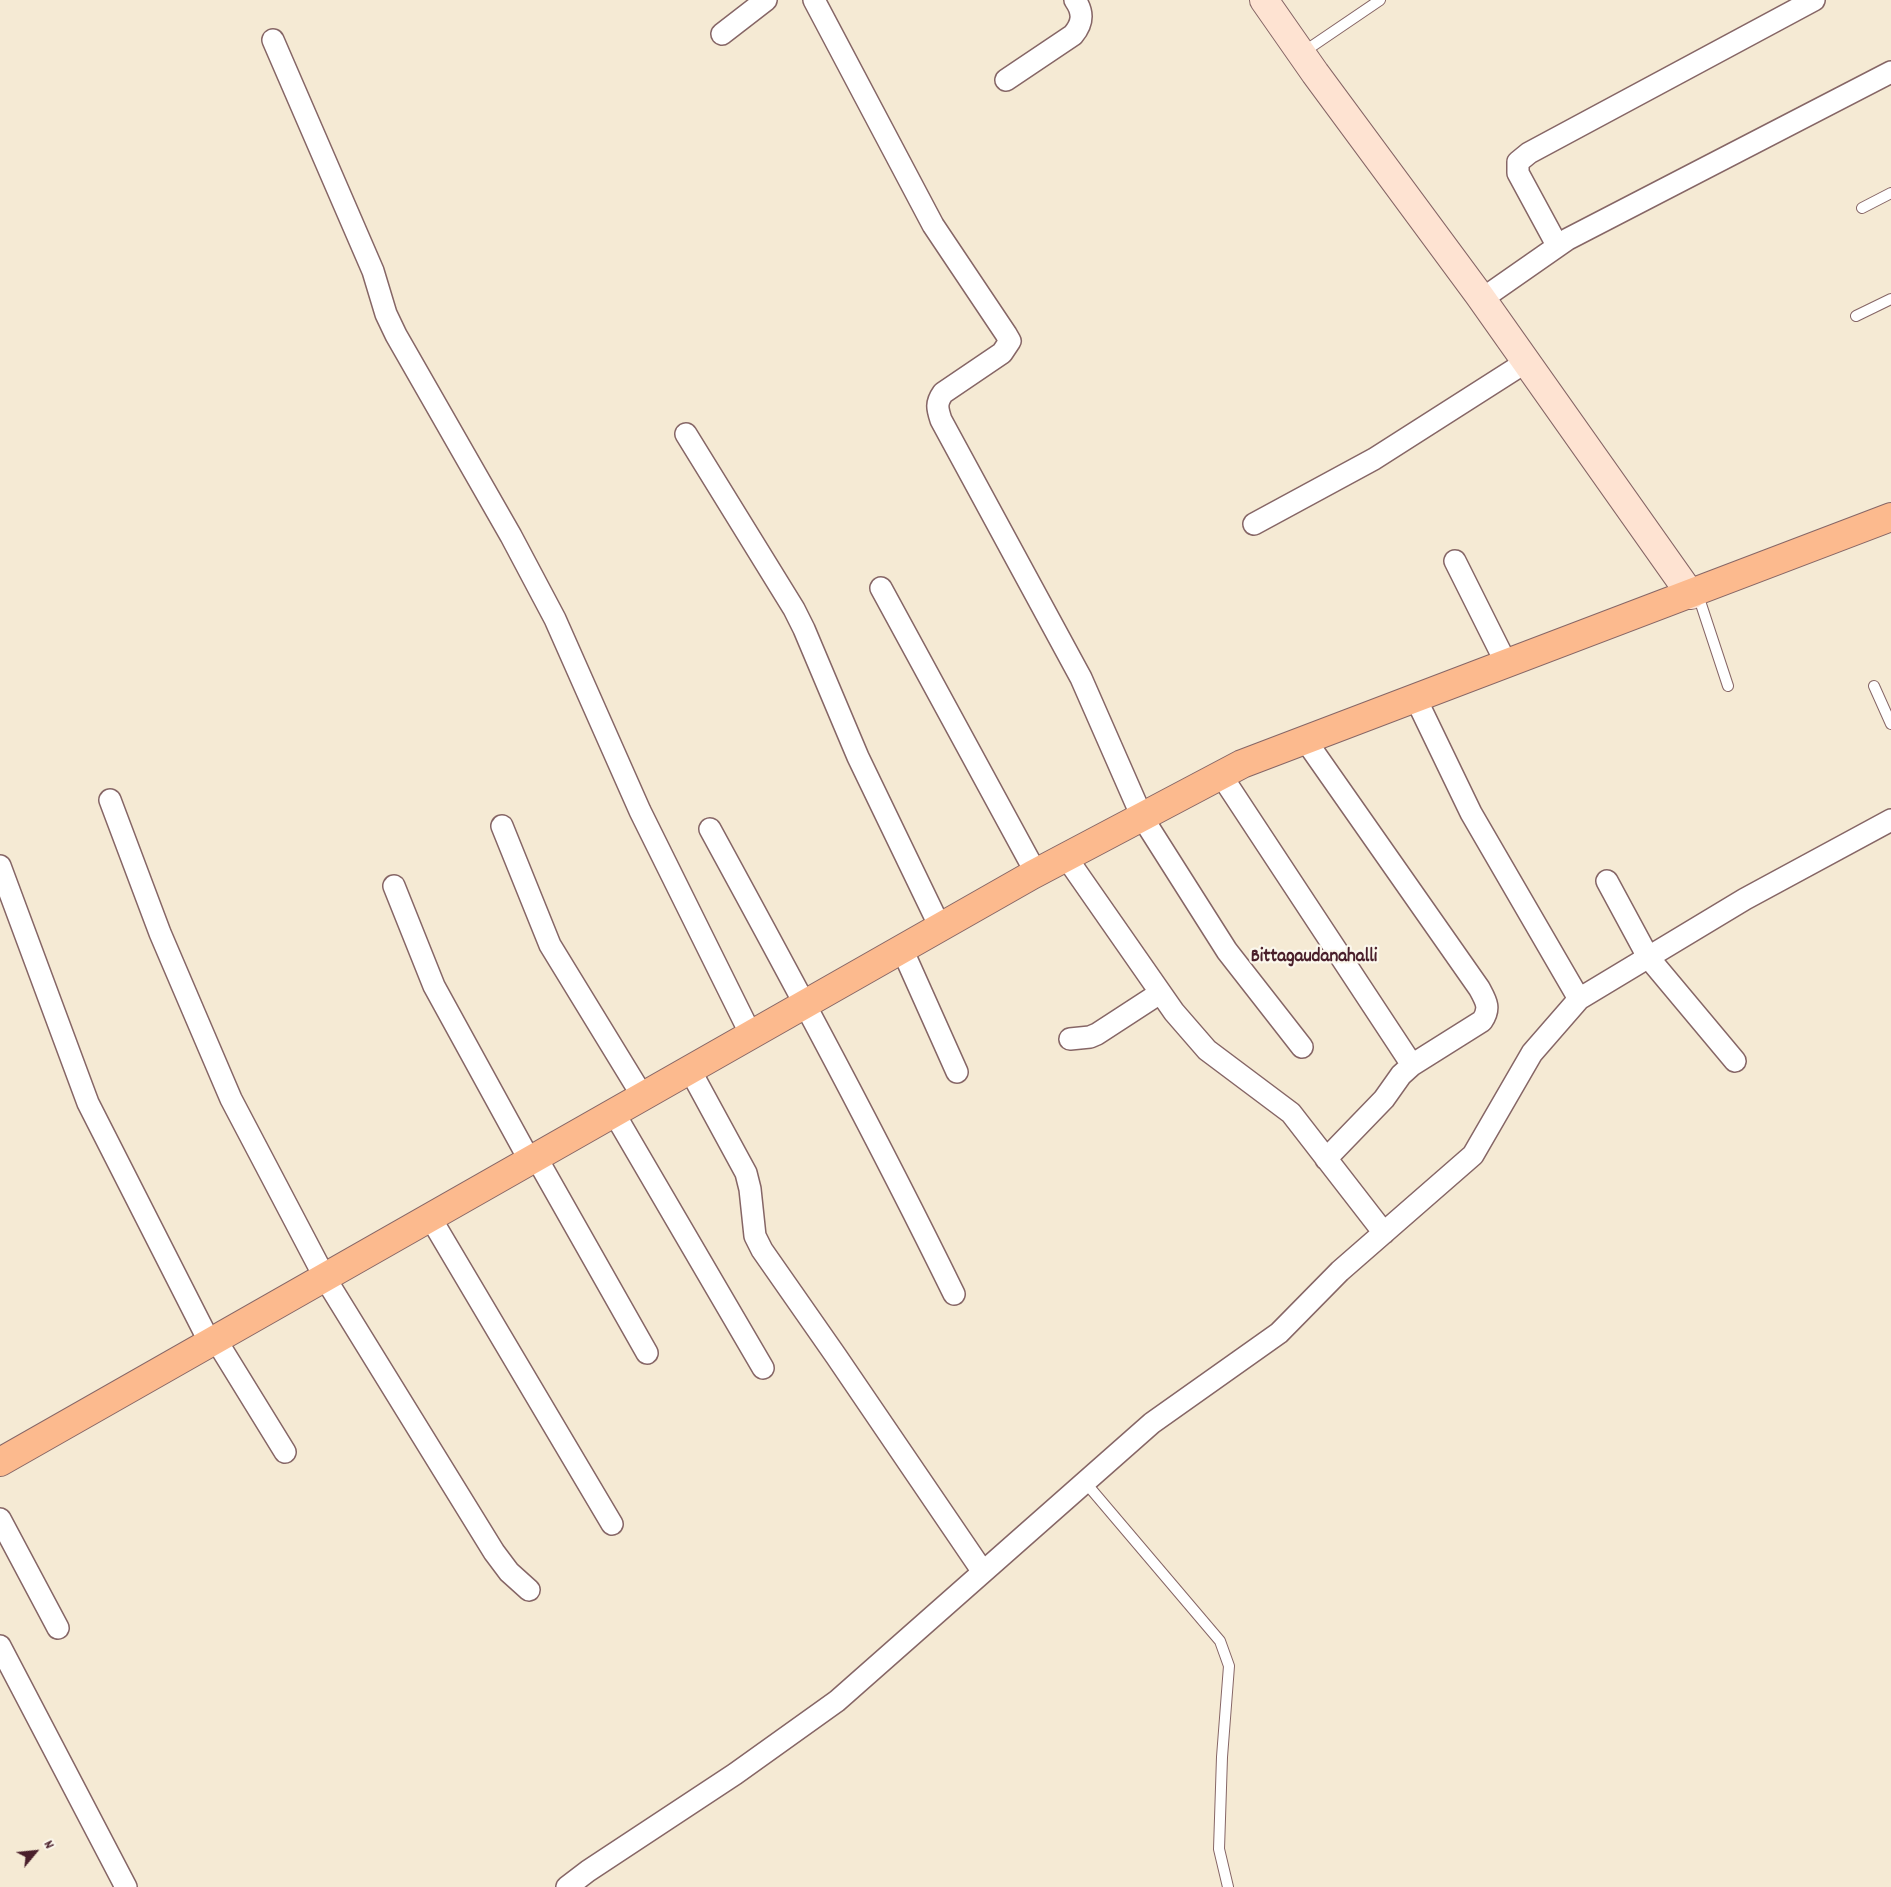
<!DOCTYPE html>
<html>
<head>
<meta charset="utf-8">
<style>
	body { margin:0 }
	#map { position:relative; width:1891px; height:1887px; overflow:hidden; background:#f5ead4; font-family:Dekko,sans-serif }
	canvas { display:block }
	.north { position:absolute; left:10px; top:1827px; width:50px; height:50px; -webkit-text-stroke:4px #fbf7ec; paint-order:stroke; rotate:62deg; font-size:14px; font-weight:700; line-height:20px; text-align:center; color:#4a1f2b }
	.north::after { content:''; display:block; margin:auto; width:18px; height:22px; background:#4a1f2b; clip-path:polygon(50% 0,100% 100%,50% 72%,0 100%) }
</style>
</head>
<body>
<div id="map">
<canvas width="1891" height="1887"></canvas>
<div class="north">N</div>
</div>
<script>
const ctx = document.querySelector('canvas').getContext('2d');
ctx.lineJoin = 'round';
function trace(path, color, width, dash) { ctx.strokeStyle = color; ctx.lineWidth = width; ctx.lineCap = dash ? 'butt' : 'round'; ctx.setLineDash(dash || []); ctx.stroke(path); }
function label(font, color, halo, rows, align = 'center') {
  ctx.font = font + ' Dekko,sans-serif'; ctx.lineWidth = 4.5; ctx.setLineDash([]); ctx.textBaseline = 'middle'; ctx.strokeStyle = halo; ctx.fillStyle = color; for (const [text, x, y, turn = 0] of rows) {
    ctx.save(); ctx.translate(x, y); ctx.rotate((+turn || 0) * Math.PI / 180); ctx.textAlign = isNaN(turn) ? turn : align; if (halo) ctx.strokeText(text, 0, 0); ctx.fillText(text, 0, 0); ctx.restore();
  }
}
const lane = new Path2D(`
	M1302 53 1380 0
	M1862 208 1891 193
	M1856 316 1891 299
	M1697 592 1728 686
	M1874 686 1891 724
	M1085 1482 1220 1641 1229 1666 1222 1757 1219 1849 1228 1887`);
const street = new Path2D(`
	M814 0 933 225 1006 334 1010 341 1002 353 943 393C936 403 937 408 941 420L1081 678 1142 817 1227 951 1302 1047
	M722 34 766 0
	M273 40 373 271 386 314 396 335 511 536 555 619 640 811 751 1035
	M1006 80 1073 35C1083 23 1084 13 1075 0
	M1557 245 1518 173V162L1529 153 1814 0
	M1482 299 1568 239 1891 72
	M686 434 794 609 804 629 858 757 940 927
	M1254 524 1374 459 1526 362
	M1455 561 1507 665
	M881 588 1036 873
	M1416 699 1471 813 1579 999
	M1306 741 1479 988C1486 1001 1491 1008 1482 1021L1412 1065 1401 1075 1384 1099 1326 1159
	M1221 775 1412 1065
	M110 800 160 933 231 1099 325 1278 494 1552 509 1572 529 1590
	M502 826 550 945 643 1097
	M710 829C794 983 877 1137 954 1294
	M1066 857 1174 1012 1207 1050 1291 1113 1384 1233
	M0 866 88 1103 210 1343
	M1607 881 1648 957 1735 1061
	M394 886 434 986 530 1161
	M902 949 957 1072
	M1070 1039 1090 1037 1097 1034 1160 993
	M690 1070 746 1173 750 1189 755 1236 762 1250 836 1356 983 1572
	M614 1113 763 1368
	M536 1157 647 1353
	M430 1217 612 1524
	M216 1340 285 1452
	M0 1519 58 1628
	M0 1646 126 1887
	M567 1887 588 1871 735 1774 837 1701 1152 1423 1279 1333 1340 1271 1473 1155 1532 1053 1579 999 1745 899 1891 820`);
const secondary = new Path2D(`
	M1264 0 1315 73 1479 295 1691 595`);
const primary = new Path2D(`
	M0 1462 1032 875 1242 764 1891 517`);
trace(lane, '#866666', 12);
trace(street, '#866666', 24);
trace(secondary, '#866666', 30);
trace(primary, '#866666', 30);
trace(lane, '#fff', 10);
trace(street, '#fff', 21);
trace(secondary, '#fee3d2', 28);
trace(primary, '#fcba8e', 28);
label('bold 19px', '#4a1f2b', '#fbf7ec', [
	["Bittagaudanahalli",1314,958]
]);
</script>
</body>
</html>
